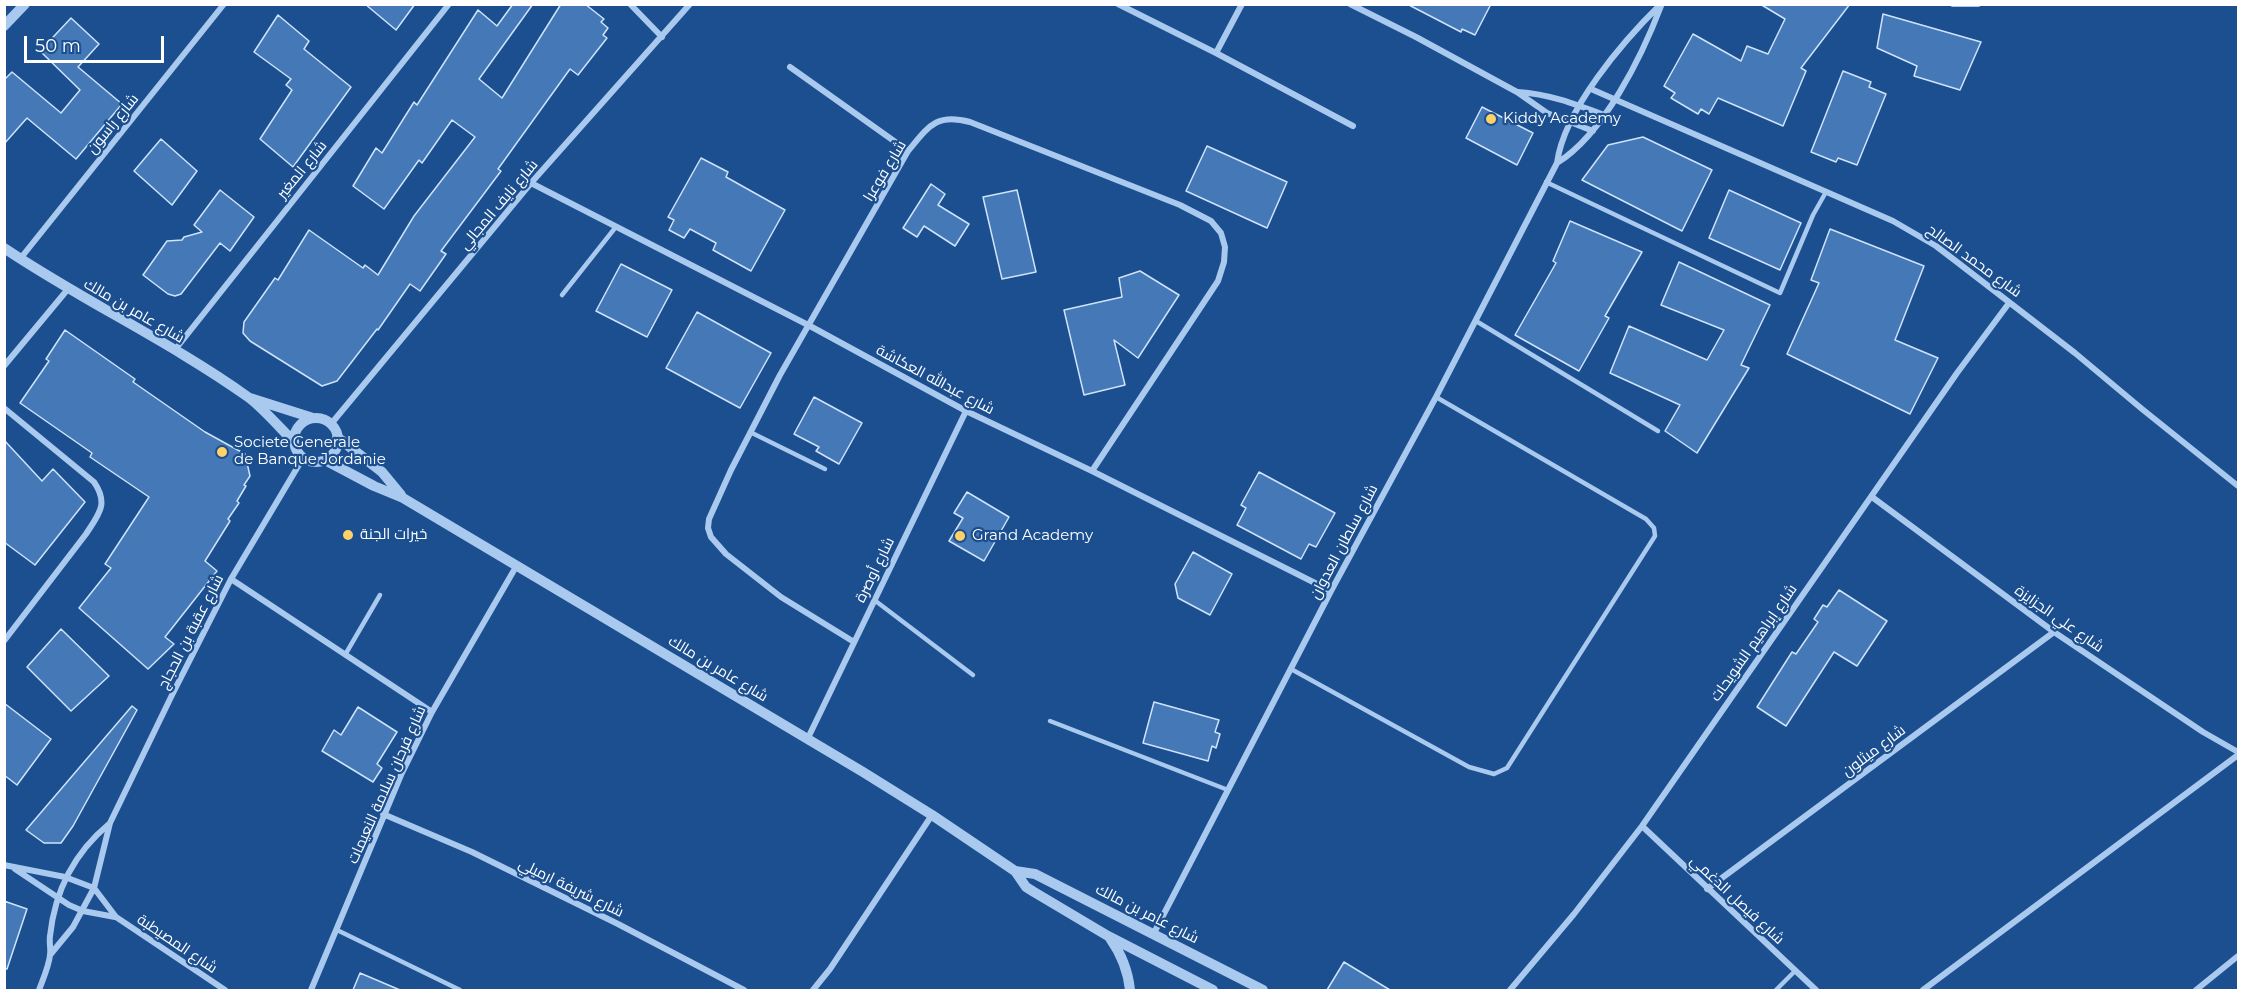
<!DOCTYPE html>
<html>
<head>
<meta charset="utf-8">
<style>
	body { margin:0 }
	#map { position:relative; width:2243px; height:995px; overflow:hidden; background:#1b4f8f; font-family:Montserrat,sans-serif }
	canvas { display:block }
	.frame { position:absolute; inset:0; border:6px solid #fff; pointer-events:none }
	.scale { position:absolute; left:24px; top:36px; width:140px; height:27px; box-sizing:border-box; border:3px solid #fff; border-top:0; padding-left:8px; font-size:18px; line-height:21px; white-space:nowrap; color:#fff; -webkit-text-stroke:4px #1b4f8f; paint-order:stroke }
</style>
</head>
<body>
<div id="map">
<canvas width="2243" height="995"></canvas>
<div class="frame"></div>
<div class="scale">50 m</div>
</div>
<script>
const ctx = document.querySelector('canvas').getContext('2d');
ctx.lineJoin = 'round';
function fillPath(path, color) { ctx.fillStyle = color; ctx.fill(path, 'evenodd'); }
function trace(path, color, width, dash) { ctx.strokeStyle = color; ctx.lineWidth = width; ctx.lineCap = dash ? 'butt' : 'round'; ctx.setLineDash(dash || []); ctx.stroke(path); }
function label(font, color, halo, rows, align = 'center') {
  ctx.font = font + ' Montserrat,Cairo,sans-serif'; ctx.lineWidth = 4.5; ctx.setLineDash([]); ctx.textBaseline = 'middle'; ctx.strokeStyle = halo; ctx.fillStyle = color; for (const [text, x, y, turn = 0] of rows) {
    ctx.save(); ctx.translate(x, y); ctx.rotate((+turn || 0) * Math.PI / 180); ctx.textAlign = isNaN(turn) ? turn : align; if (halo) ctx.strokeText(text, 0, 0); ctx.fillText(text, 0, 0); ctx.restore();
  }
}
const building = new Path2D(`
	M365 4H415L396 30Z
	M513 4H533L479 79 502 98 561 4H585L604 19 601 22 608 28 603 35 607 38 578 75 570 69 498 169 501 171 441 251 446 254 420 291 410 284 378 330 377 329 337 381 322 386 250 341 243 333 244 322 275 278 278 280 309 230 363 268 365 265 378 275 414 216 475 137 452 120 422 163 419 160 384 209 353 186 376 148 382 153 414 102 417 105 478 10 497 26Z
	M1407 4H1491L1475 35 1462 29 1461 32Z
	M1760 4H1850L1801 68 1806 71 1783 126 1718 98 1709 114 1701 109 1698 114 1671 98 1675 93 1664 86 1693 34 1741 61 1747 46 1768 54 1785 19Z
	M1883 14 1981 42 1960 90 1914 76 1917 66 1877 48Z
	M278 15 309 41 304 49 351 87 293 167 260 139 292 90 286 85 291 79 254 52Z
	M71 18 99 44 78 67 122 104 76 159 27 118 4 144V80L12 72 61 113 80 90 40 51Z
	M1843 71 1871 82 1869 87 1886 94 1857 165 1838 158 1836 162 1811 152Z
	M1482 107 1533 133 1517 165 1466 138Z
	M1643 137 1712 170 1682 231 1582 180 1608 145Z
	M161 139 197 171 172 205 134 171Z
	M1207 146 1287 182 1267 228 1186 191Z
	M701 158 728 172 726 177 785 210 751 271 713 250 716 243 690 229 684 238 669 230 674 220 668 217Z
	M931 184 945 194 938 205 969 224 955 246 924 226 917 237 903 228Z
	M220 190 254 217 230 251 220 243 181 294 175 296 168 294 143 275 167 241 182 240 184 237 202 232 194 225Z
	M1017 190 1036 272 1002 279 983 197Z
	M1729 190 1801 223 1780 270 1709 238Z
	M1570 221 1642 252 1605 316 1609 318 1579 371 1515 335 1556 263 1553 261Z
	M1830 229 1924 266 1895 340 1938 358 1910 414 1787 354 1819 283 1811 280Z
	M1679 262 1770 305 1741 365 1749 368 1697 453 1665 431 1680 405 1610 373 1629 326 1707 360 1724 330 1661 305Z
	M621 264 672 290 647 337 596 311Z
	M1140 271 1179 295 1138 358 1114 340 1125 385 1084 395 1064 310 1122 297 1119 278Z
	M697 312 771 353 740 408 666 368Z
	M65 330 135 379 133 382 205 432 245 454 250 476 244 485 246 486 237 501 239 503 228 519 230 521 205 561 217 571 165 637 174 644 148 669 79 608 111 568 105 564 149 497 90 457 92 453 20 403 49 361 46 359Z
	M814 397 862 423 839 464 816 451 819 447 794 434Z
	M4 440 42 481 53 469 85 502 35 565 4 542Z
	M1259 472 1335 513 1316 547 1309 544 1301 559 1237 525 1246 508 1241 505Z
	M967 492 1009 517 984 561 949 541 963 518 954 513Z
	M1193 552 1232 574 1210 615 1178 598 1175 584Z
	M1839 590 1887 621 1857 666 1834 652 1786 726 1757 707 1792 652 1796 654 1818 622 1814 619 1823 605 1827 607Z
	M61 629 109 676 71 711 27 667Z
	M1154 702 1219 720 1215 732 1220 734 1216 748 1212 746 1208 761 1143 743Z
	M4 703 51 739 17 785 4 775Z
	M132 706 137 710 73 826 61 843H44L26 830Z
	M358 707 397 732 377 764 382 768 373 782 322 751 334 730 341 735Z
	M4 901 27 909 7 969 4 968Z
	M1344 962 1390 990H1327Z
	M360 973 400 990H353Z`);
fillPath(building, '#4478b7');
trace(building, '#cfe3fa', 1.5);
trace(new Path2D(`
	M1546 182 1780 293 1813 215 1826 192
	M562 295 615 228
	M1476 321 1658 431
	M750 432 825 469
	M873 599 973 675
	M345 655 380 595
	M1291 669 1469 767 1494 774 1507 768 1655 536 1654 528 1646 519 1436 397
	M1050 721 1228 790
	M337 930 460 990
	M1776 990 1795 971`), '#a9c9ee', 4.5);
trace(new Path2D(`
	M630 4 662 37
	M1118 4 1216 53 1242 4
	M1350 4 1416 37 1517 92 1547 113 1593 131
	M1953 4H1978
	M1216 53 1353 126
	M790 67 908 151
	M1591 89 1893 221 1936 246 1957 262 2075 353 2142 409 2238 486
	M1518 92C1549 94 1575 104 1604 115
	M1557 163C1604 134 1642 56 1661 6
	M531 183 810 326 966 411 1092 471 1331 591
	M20 259 224 4
	M174 351 449 4
	M4 366 68 289
	M4 408 94 482C109 504 99 514 86 534L4 641
	M331 424 531 183 690 4
	M1872 497 2054 632 2203 732 2238 752
	M231 579 432 712
	M854 642 781 597 726 554 711 537 708 528 709 519 731 470 780 375 908 151C929 126 936 113 970 122L1180 205 1211 221 1221 233 1225 247 1224 262 1218 281 1092 471
	M807 740 966 411
	M383 814 472 852 618 924 744 990
	M1642 826 1816 990
	M4 865 65 877 94 888 116 917 225 990
	M15 869 69 905 83 911 115 917
	M1707 889 2054 632
	M1154 933 1331 591 1436 397 1557 163C1564 110 1623 41 1661 4
	M50 955 73 927 94 888 110 823 172 695 231 579 303 458
	M39 990C43 979 49 966 50 955 51 949 49 942 50 936 55 890 74 853 109 824
	M311 990 401 775 432 712 517 565
	M813 990 830 969 932 815
	M1510 990 1574 914 1642 826 1957 373 2009 303
	M1923 990 2238 755
	M2196 990 2238 956`), '#a9c9ee', 6);
trace(new Path2D(`
	M4 26 25 4
	M4 248C83 301 171 342 248 397 262 407 281 429 294 442
	M250 398 313 418
	M294 440a22 22 0 1 1 44 0a22 22 0 1 1-44 0Z
	M337 437 382 472 401 495
	M325 460 374 486 403 498 863 772 932 815 1015 871 1026 887 1034 892 1108 936 1213 990
	M1015 871 1035 874 1263 990
	M1110 938C1122 955 1128 970 1130 990`), '#a9c9ee', 10);
for (const [x, y, r, color] of [
	[1491,119,6,"#ffd166"],
	[222,452,6,"#ffd166"],
	[348,535,6,"#ffd166"],
	[960,536,6,"#ffd166"]
]) { const dot = new Path2D(); dot.arc(x, y, r, 0, 2 * Math.PI); ctx.fillStyle = color; ctx.fill(dot); trace(dot, '#1b4f8f', 2); }
label('15px', '#fff', '#1b4f8f', [
	["Kiddy Academy",1503,119],
	["Societe Generale",234,443],
	["de Banque Jordanie",234,460],
	["خيرات الجنة",360,535],
	["Grand Academy",972,536]
], 'left');
label('15px', '#fff', '#1b4f8f', [
	["شارع راسون",113,124,-51],
	["شارع المغير",302,170,-51],
	["شارع فوعرا",885,171,-59],
	["شارع نايف المجالي",499,205,-50],
	["شارع محمد الصالح",1974,261,36],
	["شارع عامر بن مالك",134,311,30],
	["شارع عبدالله العكاشة",935,380,28],
	["شارع سلطان العدوان",1344,542,-62],
	["شارع أوصرة",875,570,-64],
	["شارع علي الجزايزة",2059,619,35],
	["شارع عقبة بن الحجاج",191,632,-63],
	["شارع إبراهيم الشويحات",1754,643,-55],
	["شارع عامر بن مالك",718,669,31],
	["شارع ميثلون",1874,751,-37],
	["شارع فرحان سلامة النعيمات",387,785,-66],
	["شارع شريفة ارميلي",571,888,26],
	["شارع فيصل الدغمي",1737,900,43],
	["شارع عامر بن مالك",1147,914,27],
	["شارع المصيطبة",177,944,34]
]);
</script>
</body>
</html>
